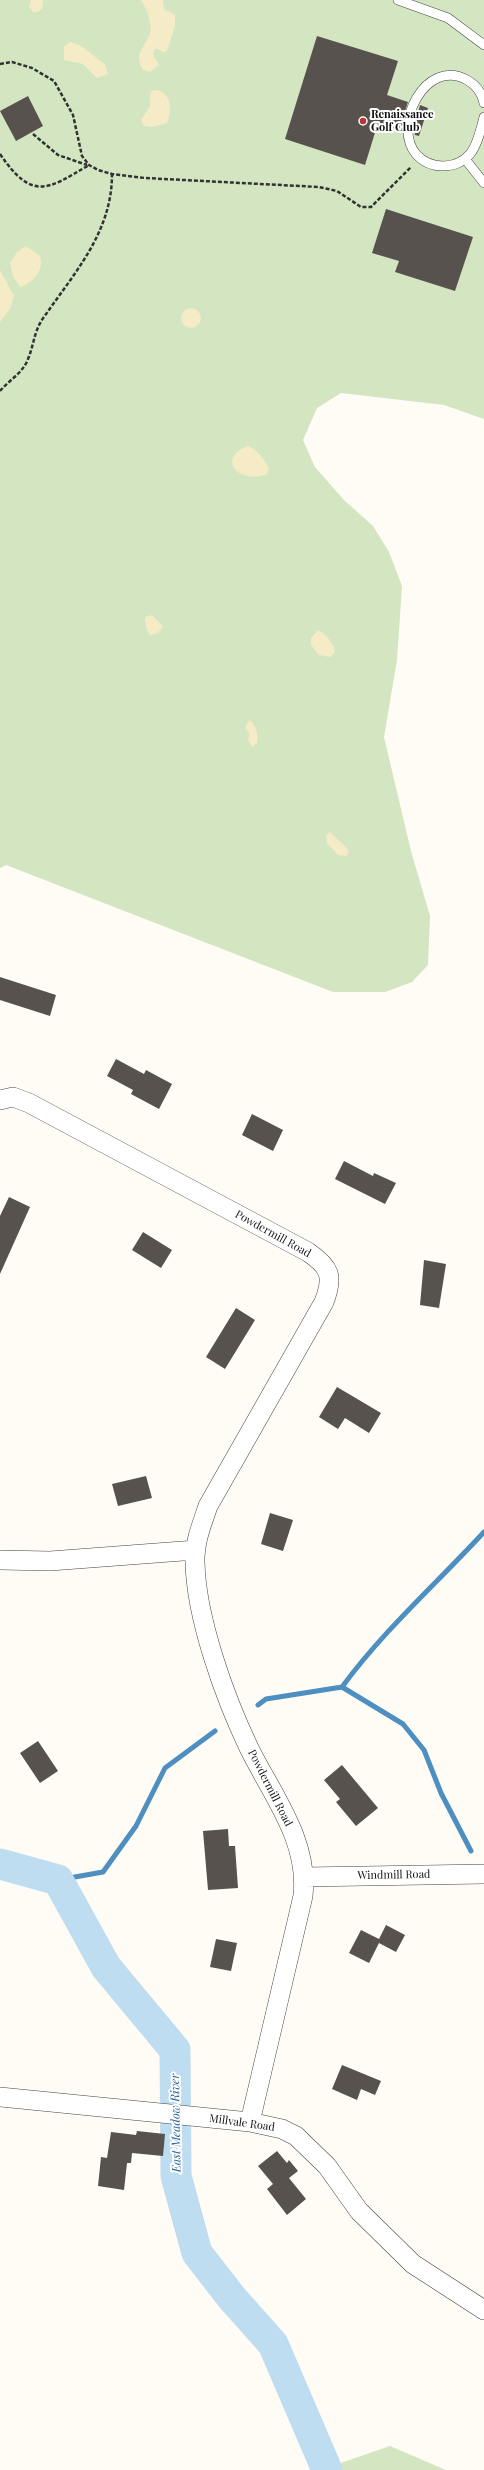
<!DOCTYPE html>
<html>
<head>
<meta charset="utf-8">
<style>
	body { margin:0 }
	canvas { display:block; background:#fefcf5 }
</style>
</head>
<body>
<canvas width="484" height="2470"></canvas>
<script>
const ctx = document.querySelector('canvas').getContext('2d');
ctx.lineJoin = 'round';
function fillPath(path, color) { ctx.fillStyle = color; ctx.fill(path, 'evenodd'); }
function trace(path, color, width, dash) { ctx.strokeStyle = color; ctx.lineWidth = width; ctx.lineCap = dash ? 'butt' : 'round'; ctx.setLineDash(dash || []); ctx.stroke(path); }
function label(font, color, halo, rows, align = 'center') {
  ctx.font = font + ' "Playfair Display",serif'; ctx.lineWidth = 4; ctx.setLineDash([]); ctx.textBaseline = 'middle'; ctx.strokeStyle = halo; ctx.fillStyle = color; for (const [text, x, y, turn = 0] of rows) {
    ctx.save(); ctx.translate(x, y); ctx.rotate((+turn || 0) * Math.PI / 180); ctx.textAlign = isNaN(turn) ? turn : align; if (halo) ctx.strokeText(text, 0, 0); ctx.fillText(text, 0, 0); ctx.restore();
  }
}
fillPath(new Path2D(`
	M0 0H484V419L444 405 341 393 317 408 303 440 315 467 344 500 373 526 389 552 402 586 397 660 384 737 411 851 430 916 428 965 412 982 385 992H333L6 865 0 868Z
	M390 2446 446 2470H317L326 2468Z`), '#d3e6c1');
fillPath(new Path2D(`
	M31 0H43L42 9 37 12H33L29 7Z
	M141 0H163L164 9 175 15V26L167 51 163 52 156 48 154 50 153 54 159 65 150 72 143 70C133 54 145 47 150 33 153 23 146 8 141 0Z
	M70 42C84 44 93 57 105 64L108 74 97 78 83 64 64 60V46Z
	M153 90C171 90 173 109 167 123L153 127 144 126 141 120 150 106V94Z
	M26 246 40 256C45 270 32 284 20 287L13 276 10 263 17 252Z
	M0 270 14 296 10 309 0 322Z
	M181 318a10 10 0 1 1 20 0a10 10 0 1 1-20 0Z
	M247 446C255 447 266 461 269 468L267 474C239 485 216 459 247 446Z
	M152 615 163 626 158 633 150 635C146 631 145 622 145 617Z
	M318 630C326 633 334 645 335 652L330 657 319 655 311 645V638Z
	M249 720C256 724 259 736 257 743L252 747 248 739 250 734 245 728Z
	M330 832 347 848 349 852 346 856 338 855 327 843 326 836Z`), '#f5ebc6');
trace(new Path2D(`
	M342 1687 403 1724 424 1750 441 1793 471 1851
	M258 1705 266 1699 342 1687C384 1630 436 1584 484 1532
	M58 1880 103 1872 136 1826 165 1768 215 1731`), '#4d8fc0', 5);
trace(new Path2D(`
	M0 1864 58 1880 106 1967 175 2050 176 2176 197 2253 232 2298 273 2344 327 2470`), '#beddf0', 31);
fillPath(new Path2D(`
	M317 36 398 61 387 95 408 102 405 111 402 131 378 123 365 165 285 139Z
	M28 96 43 126 16 141 0 111Z
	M420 105 428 108 419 136 415 135 414 128Z
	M386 209 473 237 455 291 395 272 399 261 372 253Z
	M0 977 56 995 50 1016 0 1000Z
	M116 1059 144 1074 146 1070 172 1084 159 1109 131 1094 133 1090 107 1076Z
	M252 1114 283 1130 273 1151 242 1135Z
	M344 1161 373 1176 374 1173 396 1183 385 1204 335 1179Z
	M9 1197 30 1207 0 1274V1216Z
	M143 1232 172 1250 161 1268 132 1250Z
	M424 1260 446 1264 439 1308 420 1305Z
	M236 1308 255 1320 225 1369 206 1357Z
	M337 1387 381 1413 369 1433 345 1418 338 1429 319 1417Z
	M146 1476 152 1498 118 1506 112 1484Z
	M270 1513 293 1520 283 1551 261 1544Z
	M38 1741 58 1771 40 1783 20 1753Z
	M342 1765 378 1808 356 1826 336 1802 340 1799 324 1780Z
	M228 1829 229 1846H235L238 1888 208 1890 203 1831Z
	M386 1925 405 1935 396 1952 379 1943 369 1963 349 1953 361 1930 379 1939Z
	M216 1939 237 1943 231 1971 210 1967Z
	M342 2065 381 2081 375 2095 361 2089 357 2100 332 2089Z
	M137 2131 165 2134 163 2156 132 2153 131 2163H127L124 2190 98 2186 101 2157 107 2158 111 2132 136 2135Z
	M277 2151 287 2163 289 2160 298 2171 289 2178 306 2199 287 2215 267 2189 273 2184 258 2166Z`), '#58524e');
const lane = new Path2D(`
	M398 0 448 18 484 45
	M484 103C482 93 476 85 467 80 425 57 392 126 416 154 430 170 456 170 470 154 477 146 481 129 484 117
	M465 159 484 183`);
const street = new Path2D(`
	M0 1100 13 1097 29 1103 308 1252C330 1267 334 1276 324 1302L208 1506C202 1524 194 1543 195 1562 196 1618 225 1698 249 1748 272 1795 309 1840 303 1896L250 2122
	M0 1560 50 1561 196 1550
	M305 1877 484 1874
	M0 2097 250 2122 282 2129 296 2136 327 2166 359 2211 413 2264 484 2310`);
trace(lane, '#434343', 10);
trace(street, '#434343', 20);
trace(new Path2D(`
	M0 64 12 62 32 68 54 81 73 115 82 156 89 165 98 170 112 174 145 178 319 187 337 191 361 207H371L411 167
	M33 134 58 155 87 165
	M0 154C32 201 47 190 89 165
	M0 391C9 380 23 373 28 359 34 345 34 330 44 317 75 272 112 232 112 174`), '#323232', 2.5, [4, 2]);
trace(lane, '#fff', 9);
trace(street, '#fff', 19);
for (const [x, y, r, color] of [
	[363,121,4,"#b33639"]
]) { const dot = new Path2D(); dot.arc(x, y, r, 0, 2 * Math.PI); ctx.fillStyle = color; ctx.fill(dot); trace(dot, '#fff', 1.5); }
label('bold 11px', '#101010', '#fff', [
	["Renaissance",371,115],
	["Golf Club",371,128]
], 'left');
label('11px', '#101010', '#fff', [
	["Powdermill Road",273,1234,29],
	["Powdermill Road",270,1788,63],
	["Windmill Road",394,1875,-1],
	["Millvale Road",242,2123,8]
]);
label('italic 12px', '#266296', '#fff', [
	["East Meadow River",176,2123,-91]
]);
</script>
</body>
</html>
